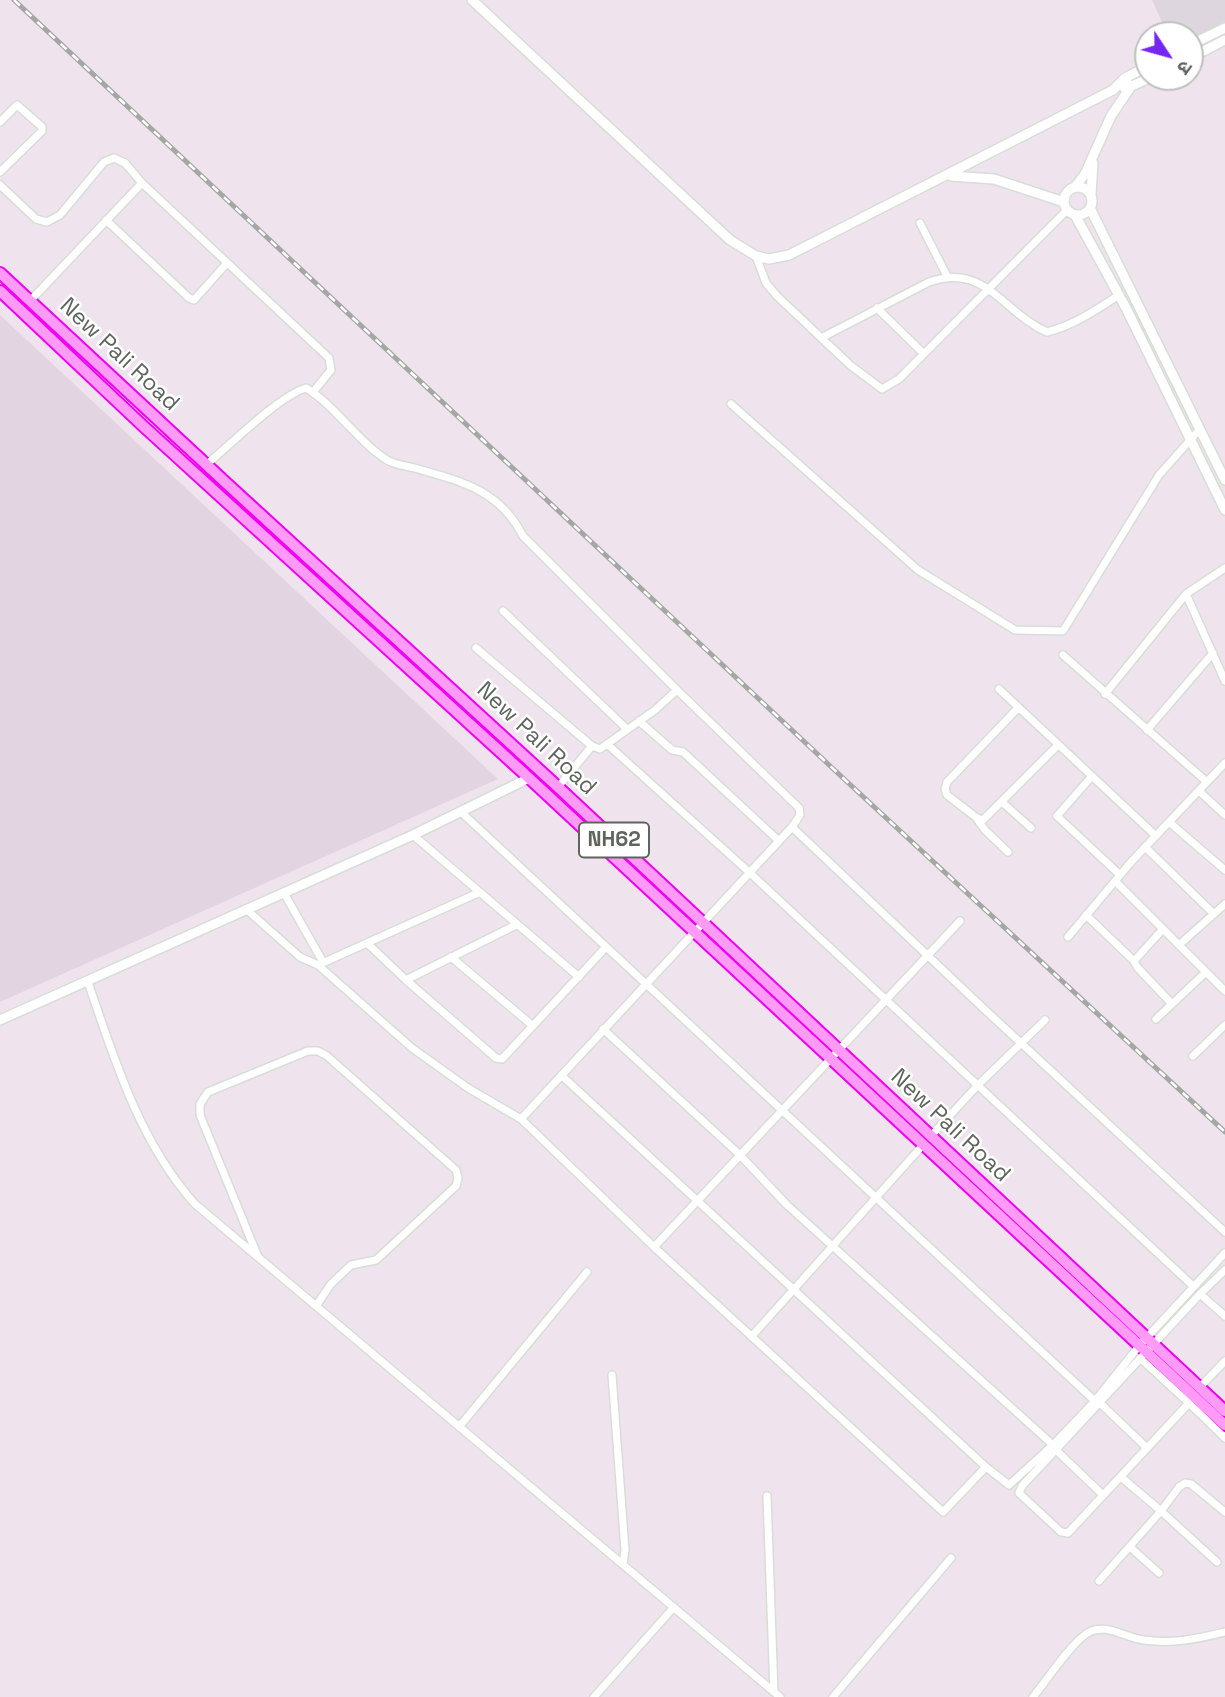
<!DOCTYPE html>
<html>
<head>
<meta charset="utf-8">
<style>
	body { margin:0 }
	#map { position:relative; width:1225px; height:1697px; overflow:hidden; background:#efe4ee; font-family:"Space Grotesk","Noto Sans Devanagari",sans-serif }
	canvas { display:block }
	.north { position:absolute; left:1134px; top:21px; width:70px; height:70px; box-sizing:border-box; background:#fff; border:2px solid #bec1be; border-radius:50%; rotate:126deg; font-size:19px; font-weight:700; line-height:28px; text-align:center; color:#5d655c }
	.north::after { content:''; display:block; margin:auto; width:24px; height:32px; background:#7526f3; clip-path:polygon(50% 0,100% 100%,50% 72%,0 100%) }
</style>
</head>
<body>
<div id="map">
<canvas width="1225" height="1697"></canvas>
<div class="north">उ</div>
</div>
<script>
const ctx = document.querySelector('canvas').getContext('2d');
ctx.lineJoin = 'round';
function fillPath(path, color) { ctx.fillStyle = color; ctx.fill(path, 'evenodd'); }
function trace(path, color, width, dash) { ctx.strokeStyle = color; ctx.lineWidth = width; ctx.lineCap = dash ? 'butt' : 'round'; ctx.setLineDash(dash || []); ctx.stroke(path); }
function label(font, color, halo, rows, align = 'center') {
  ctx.font = font + ' "Space Grotesk",sans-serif'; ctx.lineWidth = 5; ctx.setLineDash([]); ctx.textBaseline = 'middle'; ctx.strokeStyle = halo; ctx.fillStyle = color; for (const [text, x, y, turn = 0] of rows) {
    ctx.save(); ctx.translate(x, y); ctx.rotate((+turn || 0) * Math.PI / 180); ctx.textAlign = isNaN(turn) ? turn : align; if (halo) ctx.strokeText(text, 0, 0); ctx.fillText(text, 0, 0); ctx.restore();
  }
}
fillPath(new Path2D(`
	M1152 0H1225V22L1190 40V35H1168Z`), '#ded6de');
fillPath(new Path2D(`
	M0 315 498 779 0 1002Z`), '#e2d5e1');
const minor = new Path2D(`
	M0 122 17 105 42 127V131L0 172
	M0 185 36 219 47 222 60 215 104 162 114 158 125 163 142 183 329 358 331 370 313 392
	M106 220 189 298 194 300 227 263
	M920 223 947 276
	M756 256 766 283 777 296 850 365 882 389 899 379 1067 210
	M30 301 142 183
	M877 308 923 353
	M821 338 929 282C985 262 1002 312 1047 332 1074 325 1096 310 1119 295
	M731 404 918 570 1015 630 1063 631 1159 475 1200 429
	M206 465C230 445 279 396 306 388 337 407 356 440 387 460 395 465 408 466 418 469 464 482 500 491 523 536L677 690 799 808 800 815 792 827
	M1186 594 1225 681
	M503 611 627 729
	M476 648 592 746
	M1063 655 1207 782
	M999 689 1156 836
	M1105 694 1186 594 1225 568
	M1018 708 947 782 945 789 947 795 977 818 983 820 1058 745
	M639 721 672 750 683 752 779 841
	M1147 730 1213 653
	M607 744 749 872 1193 1286
	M1092 776 1057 816 1120 875
	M558 787 592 746 600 749 655 710 677 690
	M1199 791 1225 815
	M1002 802 1031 828
	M462 813 1095 1401
	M977 819 985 830 1008 852
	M1169 822 1225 870
	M413 835 579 977
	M1145 847 1214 914
	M1115 881 1225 991
	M284 893 323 962
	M247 910 300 957 318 965 412 1048 468 1088 521 1119 654 1247 943 1512 986 1467
	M1086 915 1134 961
	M1163 929 1134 961 1137 967 1172 1004
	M1068 937 1131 862 1225 763
	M368 944 406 980 496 1058 502 1059 606 947
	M1179 945 1225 904
	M451 957 533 1026
	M318 965 478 893
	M406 980 516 925
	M88 982C114 1059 140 1143 195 1204L780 1697
	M1156 1019 1206 972
	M603 1029 740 1155 787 1205 1053 1445
	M1193 1056 1225 1025
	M561 1075 986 1467 1009 1485 1055 1443 1095 1401 1139 1346 1225 1253
	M521 1119 792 827 982 1007 1225 1232
	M930 1137 977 1086 1045 1020
	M654 1247 960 921
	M258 1257 200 1115V1104L208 1092 308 1051H318L327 1056 456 1170 458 1178 456 1186 376 1260 351 1265 331 1284 316 1306
	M1200 1294 1225 1316
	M752 1336 923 1145
	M1141 1359 1189 1403 1068 1533 1061 1532 1019 1493 1022 1486 1200 1294 1225 1270
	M612 1375 625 1550 623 1564
	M1200 1387 1225 1361
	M1100 1403 1147 1448
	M1189 1403 1225 1438
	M459 1427 587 1272
	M1056 1450 1103 1495
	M767 1496 774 1692
	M1130 1547 1159 1573
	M1217 1562 1161 1511 1179 1487 1185 1483 1191 1484 1225 1512
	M1099 1581 1161 1511 1121 1477
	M594 1697 674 1607
	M833 1697 951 1558
	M1033 1697C1047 1680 1069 1646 1086 1634 1104 1621 1125 1638 1144 1640 1172 1644 1197 1639 1225 1632`);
const tertiary = new Path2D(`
	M472 0 730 240 756 256 769 259 789 255 1113 90 1125 78 1148 66
	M1190 45 1225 28
	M1190 58 1225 40
	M1125 89 1152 77
	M951 176 994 179 1064 202
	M1064 201a14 14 0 1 1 28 0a14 14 0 1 1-28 0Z
	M1074 188 1085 174 1111 116 1130 88 1125 78
	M1091 194 1093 163
	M1090 208 1225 480
	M1075 215 1126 308 1225 510
	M0 1020 413 835 529 778`);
const trunk = new Path2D(`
	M0 273 224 481 558 787 1225 1411
	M0 291 142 425 529 778 1225 1425`);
trace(minor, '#d7ded6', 10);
trace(tertiary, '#d7ded6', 12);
trace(trunk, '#f200f3', 14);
trace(minor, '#fff', 7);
trace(tertiary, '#fff', 9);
trace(trunk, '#ff9af6', 10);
const rail = new Path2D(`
	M14 0 843 778 1225 1132`);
trace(rail, '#a4a7a4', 5);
trace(rail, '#fff', 2.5, [8]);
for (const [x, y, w] of [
	[614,840,70]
]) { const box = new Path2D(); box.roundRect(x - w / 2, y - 17.5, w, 35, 5); ctx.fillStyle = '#fff'; ctx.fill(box); trace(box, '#5d655c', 2); }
label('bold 21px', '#5d655c', null, [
	["NH62",614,840]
]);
label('23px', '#5d655c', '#fff', [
	["New Pali Road",119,355,43],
	["New Pali Road",536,739,43],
	["New Pali Road",950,1126,43]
]);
</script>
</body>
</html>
